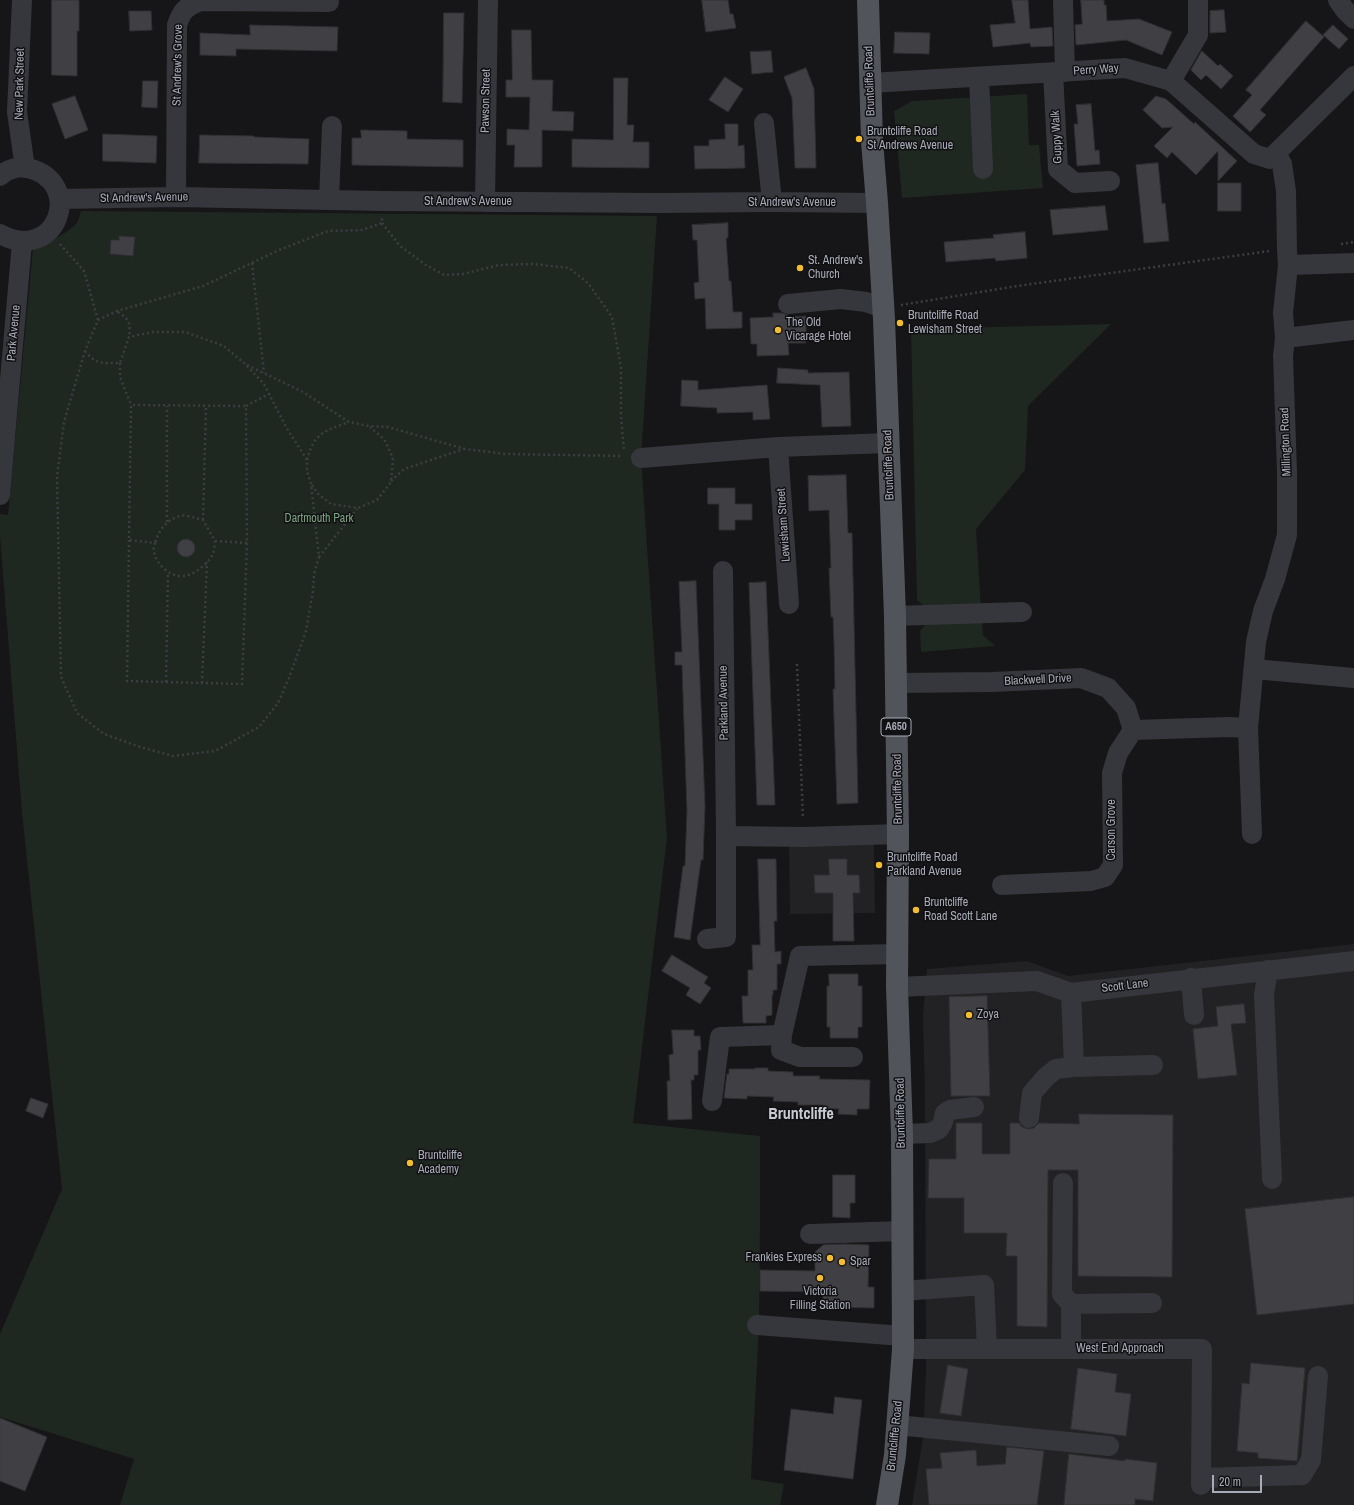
<!DOCTYPE html>
<html>
<head>
<meta charset="utf-8">
<style>
	body { margin:0 }
	#map { position:relative; width:1354px; height:1505px; overflow:hidden; background:#161517; font-family:"Archivo Narrow",sans-serif }
	canvas { display:block }
	.scale { position:absolute; left:1212px; top:1475px; width:50px; height:18px; box-sizing:border-box; border:2px solid #a7abb7; border-top:0; padding-left:5px; font-size:12px; line-height:14px; white-space:nowrap; color:#a7abb7; -webkit-text-stroke:3px #111012; paint-order:stroke }
</style>
</head>
<body>
<div id="map">
<canvas width="1354" height="1505"></canvas>
<div class="scale">20 m</div>
</div>
<script>
const ctx = document.querySelector('canvas').getContext('2d');
ctx.lineJoin = 'round';
function fillPath(path, color) { ctx.fillStyle = color; ctx.fill(path, 'evenodd'); }
function trace(path, color, width, dash) { ctx.strokeStyle = color; ctx.lineWidth = width; ctx.lineCap = dash ? 'butt' : 'round'; ctx.setLineDash(dash || []); ctx.stroke(path); }
function label(font, color, halo, rows, align = 'center') {
  ctx.font = font + ' "Archivo Narrow",sans-serif'; ctx.lineWidth = 3; ctx.setLineDash([]); ctx.textBaseline = 'middle'; ctx.strokeStyle = halo; ctx.fillStyle = color; for (const [text, x, y, turn = 0] of rows) {
    ctx.save(); ctx.translate(x, y); ctx.rotate((+turn || 0) * Math.PI / 180); ctx.textAlign = isNaN(turn) ? turn : align; if (halo) ctx.strokeText(text, 0, 0); ctx.fillText(text, 0, 0); ctx.restore();
  }
}
fillPath(new Path2D(`
	M789 845H874L875 913 790 914Z
	M1354 944V1505H912L923 1438 926 1372 925 1099 923 1015 927 969 1027 961 1068 976Z`), '#222124');
fillPath(new Path2D(`
	M1027 94 1029 145H1039L1043 188 902 198 894 111 912 101Z
	M81 211 657 216 641 458 667 838 633 1123 760 1136V1228L759 1327 751 1479 784 1484 780 1505H120L134 1459 0 1417V1334L62 1189 22 813 0 536V514L8 515 33 248C47 243 70 233 78 221 79 218 80 214 81 211Z
	M1111 324 1028 406 1025 470 976 529 981 608 927 609 917 600 911 329Z
	M982 622 983 635 995 646 921 652 920 631 927 623Z`), '#1f2721');
const building = new Path2D(`
	M52 0H79V31H77V76L52 75Z
	M702 0H728L730 14H733L736 28 706 32Z
	M1012 0H1028L1030 29 1052 27 1053 46 1031 47 1030 43 993 47 990 25 1015 23Z
	M1081 0H1104V5H1106L1107 21 1139 19 1172 32 1162 55 1126 40 1076 45 1075 25 1082 24Z
	M1224 10 1226 32 1210 33V11Z
	M129 11H151L152 30 130 31Z
	M444 13H464L462 103 443 102Z
	M1306 21 1324 37 1260 110 1266 115 1250 132 1233 116 1252 95 1246 90Z
	M250 25 338 27 337 51 236 49V56L200 55V33L250 35Z
	M1333 25 1348 39 1339 49 1323 35Z
	M512 30H531L532 80H553L552 111 574 112 573 131 542 130V167H514L515 145H507V129L529 130 530 97H506V80H512Z
	M895 32 930 33 929 54 894 53Z
	M771 51 773 72 752 74 750 52Z
	M1202 51 1218 66 1220 64 1233 76 1221 89 1206 75 1201 80 1191 70Z
	M806 68 814 89 816 168H795L792 98 784 77Z
	M725 77 743 89 728 112 709 100Z
	M614 78H628L627 125H634L633 142H649V168L572 167V139L613 140Z
	M143 81H158L157 108 142 107Z
	M75 96 88 130 65 139 52 104Z
	M1156 96 1166 99 1194 124 1195 122 1237 161 1218 181V151L1196 175 1172 152 1167 158 1154 146 1173 127 1162 128 1143 110Z
	M1091 104 1095 151 1099 150 1100 164 1077 166 1074 124H1078L1076 105Z
	M725 124H738V146L744 145 745 168 695 169 694 146H709V140L725 139Z
	M361 130 407 131V139L463 140V167L352 165V138H361Z
	M103 134 157 136 156 163 103 161Z
	M200 135 254 136V137L309 139 308 164 199 163Z
	M1158 163 1162 204 1165 203 1169 241 1144 243 1136 165Z
	M1218 183H1241V211H1218Z
	M1105 206 1108 230 1053 235 1050 210Z
	M728 223V238H726L729 281H731L733 312H742V328L706 329 705 298 695 299 694 283 699 282 697 240H693L692 225Z
	M1025 232 1027 258 996 261 995 258 946 262 944 242 994 238 993 235Z
	M119 236 135 237 133 256 110 254 111 240H119Z
	M773 313H781L788 315V317L806 316V343H788L789 355 757 356V344H751L750 318 773 317Z
	M778 368 808 370V373L849 372 851 426 822 427 820 385 777 383Z
	M682 380 698 381V390L767 385 770 419 753 420V412L717 413V408L681 406Z
	M846 475 848 533H852L858 803 837 804 833 689H835L834 643 833 617H831L829 568H831L829 510 809 511 808 476Z
	M708 488H735V504H752V520H735V530H719V504H708Z
	M177 548a9 9 0 1 1 18 0a9 9 0 1 1-18 0Z
	M696 581 705 806 703 860H701L690 940 674 937 683 866H685L687 811 682 665H675V652H682L679 582Z
	M766 582 775 805H757L749 583Z
	M758 859H776L777 921H774L775 952 781 951V964H777V990H773V995H772V1015L766 1016V1023H743L742 996H748V970H753L752 945H760Z
	M829 859H847V875H859L860 893H853L854 941H833V893H815L814 875H829Z
	M672 955 708 977 704 983 711 988 700 1004 686 995 690 988 662 971Z
	M829 974H858V986H862V1027H858V1038H830V1027H827V986H829Z
	M987 996 990 1096H951L949 997Z
	M1244 1004 1246 1023 1231 1024 1237 1075 1198 1079 1193 1029 1218 1026 1216 1007Z
	M672 1030H694V1036H700L701 1050H698V1075H694V1080H691L692 1119 668 1120 667 1081H670L669 1055 673 1054Z
	M755 1068H768V1071L793 1072V1076H820L819 1079 870 1080 869 1109H857V1115L838 1114 839 1109 824 1108V1105H798V1102L773 1101 774 1097 747 1096V1099L724 1098 727 1074H729V1069H755Z
	M31 1098 48 1104 43 1118 26 1111Z
	M1079 1114 1173 1115 1172 1277 1078 1276V1170H1048L1047 1327 1017 1326V1256H1006L1007 1233H964V1198H928L929 1159H956V1123H982V1154H1010V1123H1019L1022 1127 1028 1129 1034 1128 1039 1123 1079 1124Z
	M833 1175H855V1203H850V1218L833 1217Z
	M1354 1197V1304L1257 1315 1245 1209Z
	M845 1244 869 1245 868 1287H874V1308L823 1307V1292L760 1291V1270L815 1271V1252L823 1245Z
	M1251 1363 1305 1368 1297 1461 1258 1458V1453L1237 1451 1242 1383 1249 1384Z
	M948 1365 968 1369 961 1416 940 1413Z
	M1078 1368 1117 1374 1115 1392 1131 1394 1126 1436 1071 1429Z
	M835 1397 862 1400 853 1479 784 1470 791 1409 833 1414Z
	M0 1418 47 1437 25 1491 0 1481Z
	M1007 1447 1044 1451 1037 1505H929L926 1469 942 1468 940 1453 976 1450 977 1466 1005 1464Z
	M1069 1454 1125 1461V1459L1157 1463 1153 1501 1135 1499V1505H1064Z`);
fillPath(building, '#404044');
trace(building, '#302f33', 1);
trace(new Path2D(`
	M382 223 400 246 426 265 444 275 463 274 499 265 533 264 569 268 588 283 612 317 621 368V417L624 451
	M60 244 84 271 98 320
	M1341 244 1354 242
	M252 263 264 373
	M901 305 1017 286 1270 251
	M118 312C129 318 131 325 129 337
	M85 351C96 365 103 363 120 363L129 337 153 332H185L224 346 245 364 264 384 286 427 307 460V471L311 484 319 557 314 574 313 591 306 631 289 678 278 703 259 727 215 751 173 756 140 747 104 734 77 713 61 677 57 477 64 422 85 351 98 320 117 311 203 286 279 250 328 231 362 230 382 223V218
	M120 363V377L131 405 129 540 155 543C154 546 153 550 154 552 156 564 169 576 181 576 192 577 208 564 213 554 214 550 215 545 215 541L203 520C197 519 186 514 180 516 166 520 159 530 155 543
	M247 365 303 392 349 422 369 426 388 427 465 449 506 454 623 456
	M246 406 269 394
	M307 460C314 433 324 431 349 422
	M391 481 404 469 464 449
	M312 485 317 493 331 504 358 508 377 500 391 482 393 458 384 439 370 427
	M203 520 206 406
	M167 522V406
	M129 540 127 681 242 684 247 543 246 406 131 405
	M215 541 247 543
	M319 557 357 509
	M797 664 803 819
	M166 682 168 572
	M202 683 207 562`), '#3c3e43', 2.5, [2, 3]);
trace(new Path2D(`
	M22 0 17 112 25 168
	M1063 0 1065 72
	M1338 0 1345 10 1354 19
	M1053 72 1058 169 1075 183 1110 181
	M979 77 983 169
	M1171 81 1198 35V0
	M870 83 1125 68 1171 81 1254 154 1270 159 1354 76
	M764 123 772 202
	M0 176C7 169 19 166 28 168 86 182 57 265 0 234
	M176 197 177 25C182 10 186 7 200 1L329 2
	M59 199 176 197 383 201 658 203 772 202 877 203
	M329 200 332 126
	M485 202 488 0
	M1288 265 1354 263
	M788 304 841 299 866 302 883 308
	M1285 338 1354 330
	M778 447 789 604
	M641 458 778 447 888 443
	M0 495 22 242
	M723 571 726 836
	M895 616 1022 612
	M1254 669 1354 678
	M896 683 992 682 1081 678 1108 688 1126 708 1133 730
	M1133 730 1229 727 1248 728
	M1252 834 1248 728 1256 642 1263 611 1275 579 1287 535V471L1283 356 1285 338 1283 313 1288 265 1287 250 1286 191 1282 164 1276 153
	M1002 885 1091 881 1105 877 1113 865 1112 773 1118 753 1133 730
	M707 939 726 937V836L804 837 898 834
	M1268 970 1264 995 1272 1179
	M1191 978 1194 1015
	M897 987 1037 981 1071 993 1354 961
	M1071 993 1074 1067 1153 1065
	M853 1057H800L781 1050 782 1035 800 956 898 954
	M712 1101 720 1037 782 1035
	M1029 1118 1032 1093 1046 1077 1056 1069 1074 1067
	M902 1134 930 1133 939 1129 943 1122 945 1113 950 1110 974 1107
	M1063 1183 1062 1294 1071 1304V1349
	M810 1234 902 1231
	M902 1291 984 1285 987 1349
	M1071 1304 1152 1303
	M757 1325 903 1336
	M903 1349H1202L1201 1485
	M897 1425 1109 1446
	M1201 1478 1302 1475 1311 1460 1318 1376`), '#36373c', 20);
trace(new Path2D(`
	M868 0 872 141 877 203 884 319 895 616 898 834 897 987 902 1134 903 1349 895 1455 887 1505`), '#52545b', 22);
for (const [x, y, r, color] of [
	[859,139,4,"#f3bd32"],
	[800,268,4,"#f3bd32"],
	[900,323,4,"#f3bd32"],
	[778,330,4,"#f3bd32"],
	[879,865,4,"#f3bd32"],
	[916,910,4,"#f3bd32"],
	[969,1015,4,"#f3bd32"],
	[410,1163,4,"#f3bd32"],
	[830,1258,4,"#f3bd32"],
	[842,1262,4,"#f3bd32"],
	[820,1278,4,"#f3bd32"]
]) { const dot = new Path2D(); dot.arc(x, y, r, 0, 2 * Math.PI); ctx.fillStyle = color; ctx.fill(dot); trace(dot, '#111012', 1.5); }
for (const [x, y, w] of [
	[896,727,30]
]) { const box = new Path2D(); box.roundRect(x - w / 2, y - 9, w, 18, 3); ctx.fillStyle = '#111012'; ctx.fill(box); trace(box, '#a7abb7', 1); }
label('bold 11px', '#a7abb7', null, [
	["A650",896,727]
]);
label('12px', '#a7abb7', '#111012', [
	["St Andrew's Grove",178,65,-89],
	["Perry Way",1096,70,-4],
	["Bruntcliffe Road",870,81,-92],
	["New Park Street",20,84,-89],
	["Pawson Street",486,101,-89],
	["Guppy Walk",1057,137,-93],
	["St Andrew's Avenue",144,198,-1],
	["St Andrew's Avenue",468,202],
	["St Andrew's Avenue",792,203],
	["Park Avenue",14,333,-85],
	["Millington Road",1286,442,-92],
	["Bruntcliffe Road",889,465,-92],
	["Lewisham Street",784,525,-94],
	["Blackwell Drive",1038,680,-3],
	["Parkland Avenue",724,703,-91],
	["Bruntcliffe Road",898,789,-91],
	["Carson Grove",1112,830,-90],
	["Scott Lane",1125,986,-7],
	["Bruntcliffe Road",901,1113,-91],
	["West End Approach",1120,1349],
	["Bruntcliffe Road",895,1436,-84]
]);
label('12px', '#a7abb7', '#111012', [
	["Bruntcliffe Road",867,132],
	["St Andrews Avenue",867,146],
	["St. Andrew's",808,261],
	["Church",808,275],
	["Bruntcliffe Road",908,316],
	["Lewisham Street",908,330],
	["The Old",786,323],
	["Vicarage Hotel",786,337],
	["Bruntcliffe Road",887,858],
	["Parkland Avenue",887,872],
	["Bruntcliffe",924,903],
	["Road Scott Lane",924,917],
	["Zoya",977,1015],
	["Bruntcliffe",418,1156],
	["Academy",418,1170],
	["Frankies Express",822,1258,"right"],
	["Spar",850,1262],
	["Victoria",820,1292,"center"],
	["Filling Station",820,1306,"center"]
], 'left');
label('12px', '#7ea382', '#111012', [
	["Dartmouth Park",319,519]
]);
label('bold 16px', '#c8cbd3', '#111012', [
	["Bruntcliffe",801,1115]
]);
</script>
</body>
</html>
